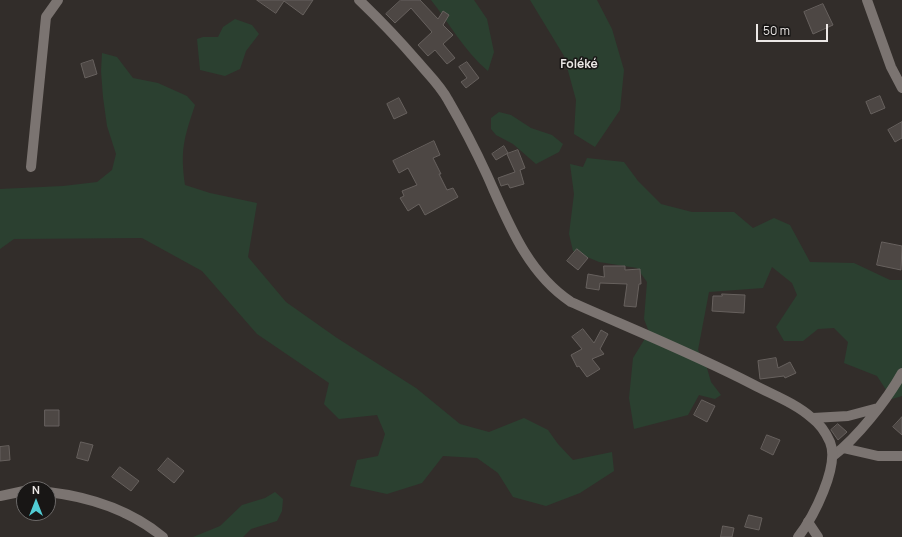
<!DOCTYPE html>
<html>
<head>
<meta charset="utf-8">
<style>
	body { margin:0 }
	#map { position:relative; width:902px; height:537px; overflow:hidden; background:#322d2a; font-family:Manrope,sans-serif }
	canvas { display:block }
	.north { position:absolute; left:16px; top:481px; width:40px; height:40px; box-sizing:border-box; background:#181615; border:1px solid #6d6a69; border-radius:50%; rotate:0deg; font-size:11px; font-weight:700; line-height:16px; text-align:center; color:#ece8e6 }
	.north::after { content:''; display:block; margin:auto; width:14px; height:18px; background:#51ccd4; clip-path:polygon(50% 0,100% 100%,50% 72%,0 100%) }
	.scale { position:absolute; left:756px; top:24px; width:72px; height:18px; box-sizing:border-box; border:2px solid #ece8e6; border-top:0; padding-left:5px; font-size:12px; line-height:14px; white-space:nowrap; color:#ece8e6; -webkit-text-stroke:3px #181615; paint-order:stroke }
</style>
</head>
<body>
<div id="map">
<canvas width="902" height="537"></canvas>
<div class="north">N</div>
<div class="scale">50 m</div>
</div>
<script>
const ctx = document.querySelector('canvas').getContext('2d');
ctx.lineJoin = 'round';
function fillPath(path, color) { ctx.fillStyle = color; ctx.fill(path, 'evenodd'); }
function trace(path, color, width, dash) { ctx.strokeStyle = color; ctx.lineWidth = width; ctx.lineCap = dash ? 'butt' : 'round'; ctx.setLineDash(dash || []); ctx.stroke(path); }
function label(font, color, halo, rows, align = 'center') {
  ctx.font = font + ' Manrope,sans-serif'; ctx.lineWidth = 3; ctx.setLineDash([]); ctx.textBaseline = 'middle'; ctx.strokeStyle = halo; ctx.fillStyle = color; for (const [text, x, y, turn = 0] of rows) {
    ctx.save(); ctx.translate(x, y); ctx.rotate((+turn || 0) * Math.PI / 180); ctx.textAlign = isNaN(turn) ? turn : align; if (halo) ctx.strokeText(text, 0, 0); ctx.fillText(text, 0, 0); ctx.restore();
  }
}
fillPath(new Path2D(`
	M431 0H474L487 19 494 52 488 71C464 51 450 24 431 0Z
	M530 0H597L612 29 624 70 620 110 595 147 574 134 576 100 564 56Z
	M235 19 252 25 259 34 246 51 240 69 225 76 200 70 197 39 203 37H218L223 27Z
	M102 53 117 57 133 78 158 83 187 96 195 105C184 138 180 150 185 185L210 193 257 203 248 257 286 302 337 338 416 388 460 424 489 432 524 418 548 430 558 444 573 460 612 452 614 471 580 493 546 506 513 497 498 473 477 458 443 456 422 483 387 494 350 486 357 460 378 456 385 434 377 415 339 419 324 404 329 383 257 334 202 271 142 238 14 239 0 249V189L63 186 97 182 112 170 116 154 107 126 103 97 101 71Z
	M499 112 511 115 531 128 552 135 563 144 559 152 536 164 513 144 496 135 491 129V118Z
	M587 158 624 162 638 181 661 204 692 212H734L753 228 774 218 790 225 810 262 854 263 890 280H902V396L892 399 877 376 844 363 848 342 834 328 818 329 803 341H784L776 327 797 295 792 283 772 267 763 288 709 292 698 350 707 368 711 382 721 395 715 399 699 395 688 415 634 429 629 398 633 358 649 332 644 319 647 282 637 268 599 262 573 251 569 234 574 194 570 164 583 167Z
	M275 492 283 499 282 511 277 521 251 529 243 537H193L220 526 242 505 265 498Z`), '#2b4030');
const building = new Path2D(`
	M257 0H313L303 15 284 1 276 13Z
	M401 0H420L438 19 443 11 449 15 443 25 453 35 443 44 455 58 447 64 435 50 428 56 418 45 432 32 411 8 395 23 386 14Z
	M823 4 833 25 813 34 804 12Z
	M93 60 97 74 85 78 81 64Z
	M467 62 479 78 466 88 461 82 467 78 459 67Z
	M880 96 885 108 871 114 866 102Z
	M399 98 407 113 394 119 387 104Z
	M902 122V138L895 142 888 130Z
	M434 141 440 155 433 158 441 174H439L447 190 453 188 458 197 425 215 419 204 408 211 400 198 404 196 402 191 417 185 408 168 399 173 393 161Z
	M504 146 508 153 496 160 492 154Z
	M518 150 525 168 520 170 524 184 510 188 508 184 501 186 498 178 515 172 507 154Z
	M882 242 902 246 901 270 877 265Z
	M577 249 588 258 578 270 567 261Z
	M604 266H625V270L640 269 641 284H639L636 307 624 306 627 284 600 283 599 290 586 288 588 274 604 277Z
	M722 294 745 295 744 313 712 311 713 296H722Z
	M583 329 594 343 601 330 608 334 600 349 604 354 592 359 600 369 587 377 579 366 577 367 571 355 582 349 572 337Z
	M776 358 778 368 790 362 796 373 785 378 784 376 760 379 758 361Z
	M702 400 715 406 707 422 694 415Z
	M45 410H59V426H45Z
	M902 417V435L893 427Z
	M838 424 847 432 838 440 831 430Z
	M767 435 780 440 773 455 761 449Z
	M81 442 93 445 88 461 77 458Z
	M9 446 10 460 0 461V447Z
	M168 458 184 471 174 483 158 470Z
	M120 467 139 481 131 491 112 477Z
	M749 515 762 518 759 530 745 527Z
	M723 526 734 528 732 537H721Z`);
fillPath(building, '#4d4744');
trace(building, '#67615e', 1);
trace(new Path2D(`
	M867 0 891 67 902 88
	M31 167 46 17 58 0
	M813 418 848 416 878 408
	M843 448 878 456H902
	M833 456C857 438 887 400 902 373
	M48 492C91 497 130 510 163 537
	M0 496 24 491
	M808 522 818 537`), '#7b7471', 10);
trace(new Path2D(`
	M359 0C380 20 399 40 418 62 428 74 440 85 448 100 462 124 475 149 487 175 508 222 527 273 571 302 632 329 694 354 754 385 773 395 795 403 812 418 820 424 826 433 830 442 840 466 813 518 798 537`), '#7b7471', 10);
label('bold 12px', '#ece8e6', '#181615', [
	["Foléké",579,65]
]);
</script>
</body>
</html>
